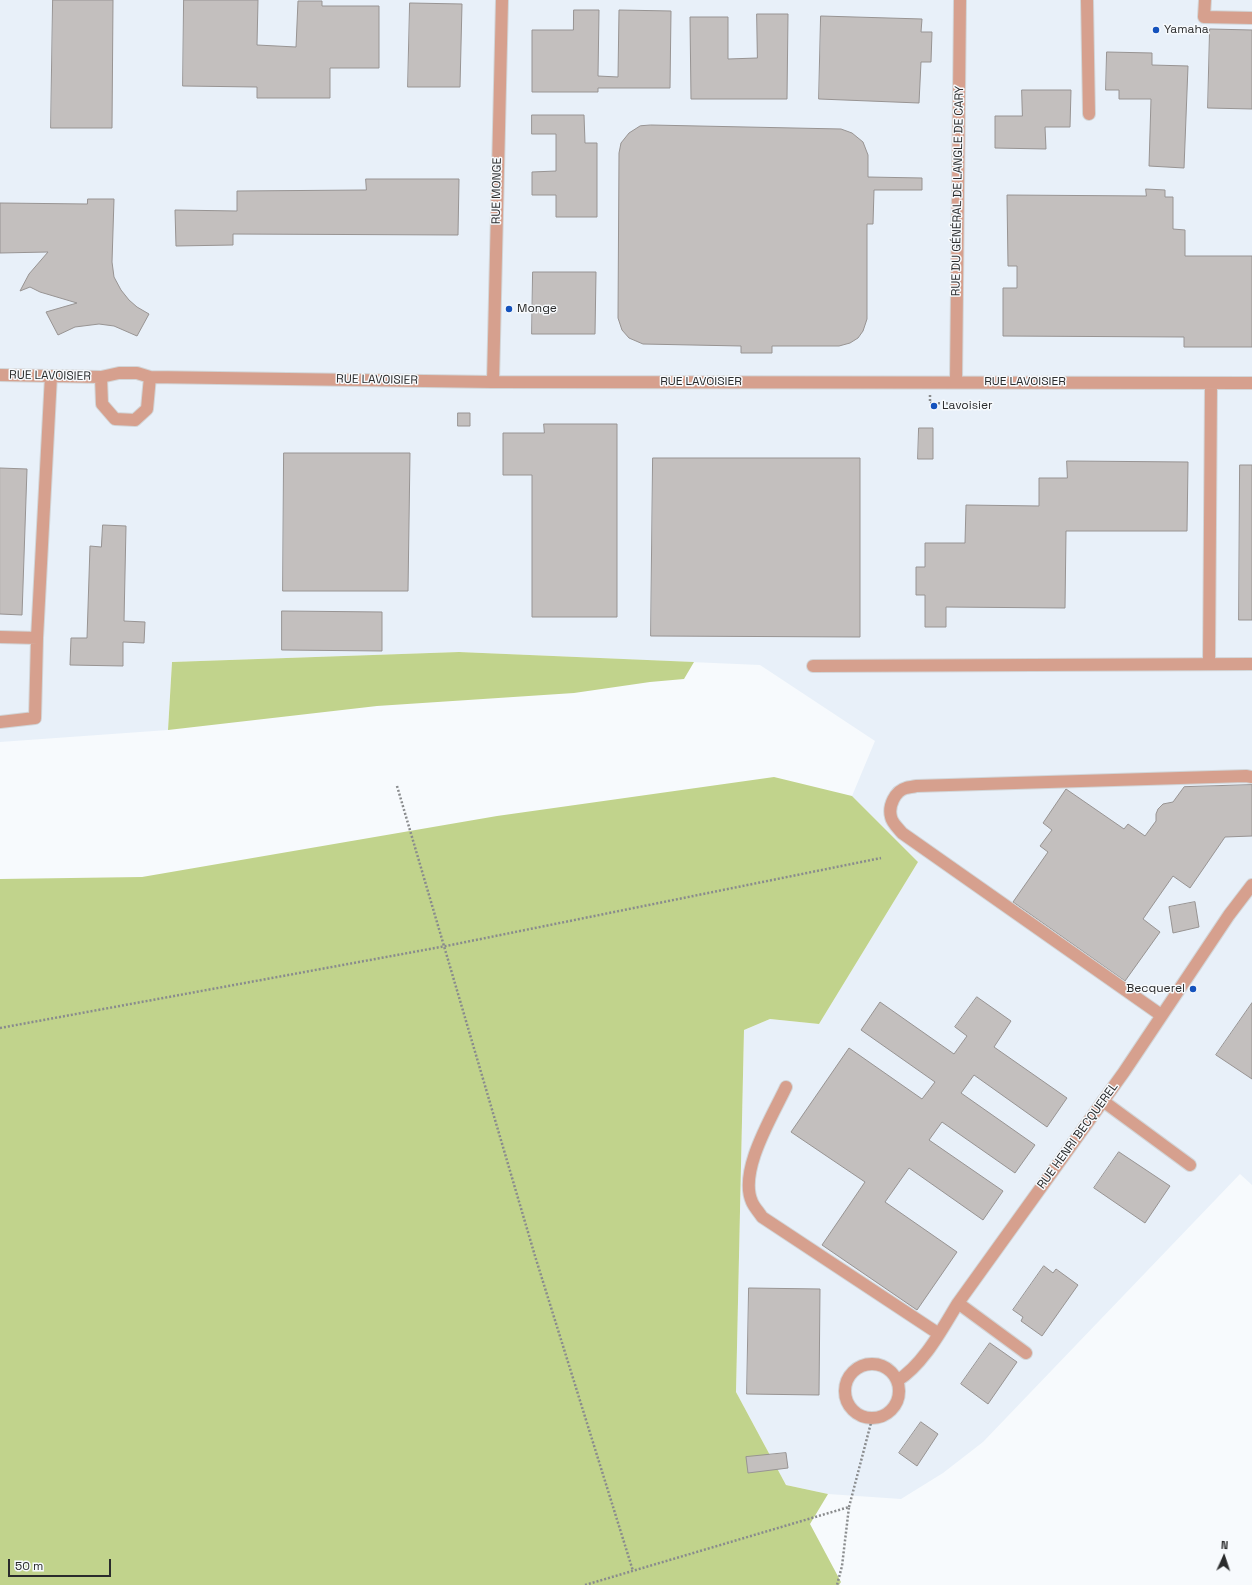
<!DOCTYPE html>
<html>
<head>
<meta charset="utf-8">
<style>
	body { margin:0 }
	#map { position:relative; width:1252px; height:1585px; overflow:hidden; background:#f7fafd; font-family:"Space Grotesk",sans-serif }
	canvas { display:block }
	.north { position:absolute; left:1204px; top:1537px; width:40px; height:40px; -webkit-text-stroke:3px #f7fafd; paint-order:stroke; rotate:3deg; font-size:11px; font-weight:700; line-height:16px; text-align:center; color:#2a2b2c }
	.north::after { content:''; display:block; margin:auto; width:14px; height:18px; background:#2a2b2c; clip-path:polygon(50% 0,100% 100%,50% 72%,0 100%) }
	.scale { position:absolute; left:8px; top:1559px; width:103px; height:18px; box-sizing:border-box; border:2px solid #2a2b2c; border-top:0; padding-left:5px; font-size:12px; line-height:14px; white-space:nowrap; color:#2a2b2c; -webkit-text-stroke:3px #f7fafd; paint-order:stroke }
</style>
</head>
<body>
<div id="map">
<canvas width="1252" height="1585"></canvas>
<div class="north">N</div>
<div class="scale">50 m</div>
</div>
<script>
const ctx = document.querySelector('canvas').getContext('2d');
ctx.lineJoin = 'round';
function fillPath(path, color) { ctx.fillStyle = color; ctx.fill(path, 'evenodd'); }
function trace(path, color, width, dash) { ctx.strokeStyle = color; ctx.lineWidth = width; ctx.lineCap = dash ? 'butt' : 'round'; ctx.setLineDash(dash || []); ctx.stroke(path); }
function label(font, color, halo, rows, align = 'center') {
  ctx.font = font + ' "Space Grotesk",sans-serif'; ctx.lineWidth = 3; ctx.setLineDash([]); ctx.textBaseline = 'middle'; ctx.strokeStyle = halo; ctx.fillStyle = color; for (const [text, x, y, turn = 0] of rows) {
    ctx.save(); ctx.translate(x, y); ctx.rotate((+turn || 0) * Math.PI / 180); ctx.textAlign = isNaN(turn) ? turn : align; if (halo) ctx.strokeText(text, 0, 0); ctx.fillText(text, 0, 0); ctx.restore();
  }
}
fillPath(new Path2D(`
	M0 0H1252V1185L1240 1174 983 1442 943 1473 901 1499 828 1494 786 1485 736 1392 744 1030 770 1019 819 1024 918 862 852 796 875 741 760 665 459 652 172 662 168 730 0 742Z`), '#e8f0f9');
fillPath(new Path2D(`
	M459 652 694 662 684 679 650 682 574 693 377 706 168 730 172 662Z
	M774 777 852 796 918 862 819 1024 770 1019 744 1030 736 1392 786 1485 828 1494 810 1524 841 1582 839 1585H0V879L142 877 497 816Z`), '#c1d38c');
const building = new Path2D(`
	M53 0H113L112 128H51Z
	M184 0H258L257 45 296 47 298 1H322V6H379V68H330V98H257V87L183 86Z
	M410 3 462 4 460 87H408Z
	M574 10H599L598 76 618 77 619 10 671 11 670 88H598V92H532V30H573Z
	M757 14H788L787 99H691L690 17H728V59L757 58Z
	M821 16 922 19 921 32H932L931 62H921L919 103 819 99Z
	M1210 29 1252 30V109L1208 108Z
	M1107 52 1152 53V65L1188 66 1184 168 1149 166 1151 99H1119V90H1106Z
	M1022 90H1071L1070 127H1045L1046 149 995 148V116H1022Z
	M532 115H584L585 143H597V217H556V195H532V172L556 171V134H532Z
	M651 125 841 129 852 133 863 142 868 155V177L922 178V190H874L873 224H867V319L863 331 858 338 850 343 839 346H772V353H741V346L643 344 629 338 622 330 618 318 619 153 621 143 629 133 640 126Z
	M366 179H459L458 235 233 234V245L176 246 175 210 237 211V191L366 190Z
	M1146 189 1165 190V197H1173V229L1185 230V256H1252V347H1184V337L1003 336V288H1017V266H1008L1007 195 1146 196Z
	M88 199H114L112 262 114 277 121 290 129 300 137 307 149 314 137 336 114 326 99 324 75 327 58 335 46 312 77 303 40 292 30 287 20 291 29 274 48 252 0 253V203L87 204Z
	M533 272H596L595 334H532Z
	M458 413H470V426H458Z
	M544 424H617V617H532V475H503V433H544Z
	M919 428H933V459H918Z
	M284 453H410L408 591H283Z
	M653 458H860V637L651 636Z
	M1067 461 1188 462 1187 531H1066L1065 608 946 607V627H925V595H916V567H925V543H965L966 505 1039 506V478H1067Z
	M1240 465H1252V620H1239Z
	M0 468 27 469 22 615 0 614Z
	M103 525 126 526 124 621 145 622 144 643 123 642V666L70 665 71 638H87L90 546 101 547Z
	M282 611 382 612V651L282 650Z
	M1252 785V836L1225 837 1190 888 1173 876 1143 919 1160 932 1125 981 1013 902 1048 852 1040 846 1052 830 1043 823 1066 789 1124 829 1128 824 1145 836 1156 821V814L1158 809 1163 804 1173 802 1184 787Z
	M1195 902 1199 927 1173 933 1169 907Z
	M977 997 1011 1021 994 1047 1067 1098 1047 1127 974 1075 961 1093 1035 1145 1015 1173 942 1122 929 1140 1003 1191 983 1220 909 1168 885 1202 957 1252 917 1310 822 1245 865 1182 791 1132 849 1048 922 1099 935 1082 861 1030 880 1002 954 1054 967 1036 955 1027Z
	M1252 1003V1079L1216 1055Z
	M1119 1152 1170 1186 1145 1223 1094 1188Z
	M1044 1266 1053 1273 1056 1269 1078 1285 1042 1336 1021 1321 1023 1317 1013 1310Z
	M749 1288 820 1289 819 1395 747 1394Z
	M990 1343 1017 1362 988 1404 961 1384Z
	M921 1422 938 1434 917 1466 899 1453Z
	M786 1453 788 1468 748 1473 746 1457Z`);
fillPath(building, '#c3bfbe');
trace(building, '#989493', 1);
const minor = new Path2D(`
	M1087 0 1089 114
	M1205 0 1204 17 1252 18
	M0 375 101 377 119 373H137L150 377 493 382 1252 383
	M101 377 102 404 115 419 135 420 147 409 150 377
	M493 382 502 0
	M956 382 960 0
	M0 637 37 638
	M1209 664 1211 383
	M813 666 1252 664
	M0 722 35 718 37 638 51 376
	M1161 1015 902 833C899 829 892 823 891 817 888 806 895 791 906 788 909 787 913 787 916 786L1246 776 1252 777
	M786 1087C773 1115 738 1171 752 1202 754 1207 759 1212 762 1217L939 1334
	M1103 1101 1190 1165
	M958 1303 1026 1353
	M845 1391a27 27 0 1 1 54 0a27 27 0 1 1-54 0Z
	M897 1381C924 1364 942 1329 958 1303L1124 1072 1229 915 1252 885`);
trace(minor, '#d2d5d7', 14);
trace(new Path2D(`
	M930 395V403L974 404
	M397 786 535 1256 633 1571
	M0 1028 446 946 881 858
	M849 1507 872 1419
	M585 1585 849 1507 842 1566 837 1585`), '#898b8d', 2.5, [2, 2]);
trace(minor, '#d6a08e', 12);
for (const [x, y, r, color] of [
	[1156,30,4,"#1452bd"],
	[509,309,4,"#1452bd"],
	[934,406,4,"#1452bd"],
	[1193,989,4,"#1452bd"]
]) { const dot = new Path2D(); dot.arc(x, y, r, 0, 2 * Math.PI); ctx.fillStyle = color; ctx.fill(dot); trace(dot, '#f7fafd', 1.5); }
label('12px', '#2a2b2c', '#f7fafd', [
	["Yamaha",1164,30],
	["Monge",517,309],
	["Lavoisier",942,406],
	["Becquerel",1185,989,"right"]
], 'left');
label('12px', '#2a2b2c', '#f7fafd', [
	["RUE MONGE",497,191,-89],
	["RUE DU GÉNÉRAL DE LANGLE DE CARY",958,191,-89],
	["RUE LAVOISIER",50,376,1],
	["RUE LAVOISIER",377,380,1],
	["RUE LAVOISIER",701,382],
	["RUE LAVOISIER",1025,382],
	["RUE HENRI BECQUEREL",1078,1136,-54]
]);
</script>
</body>
</html>
